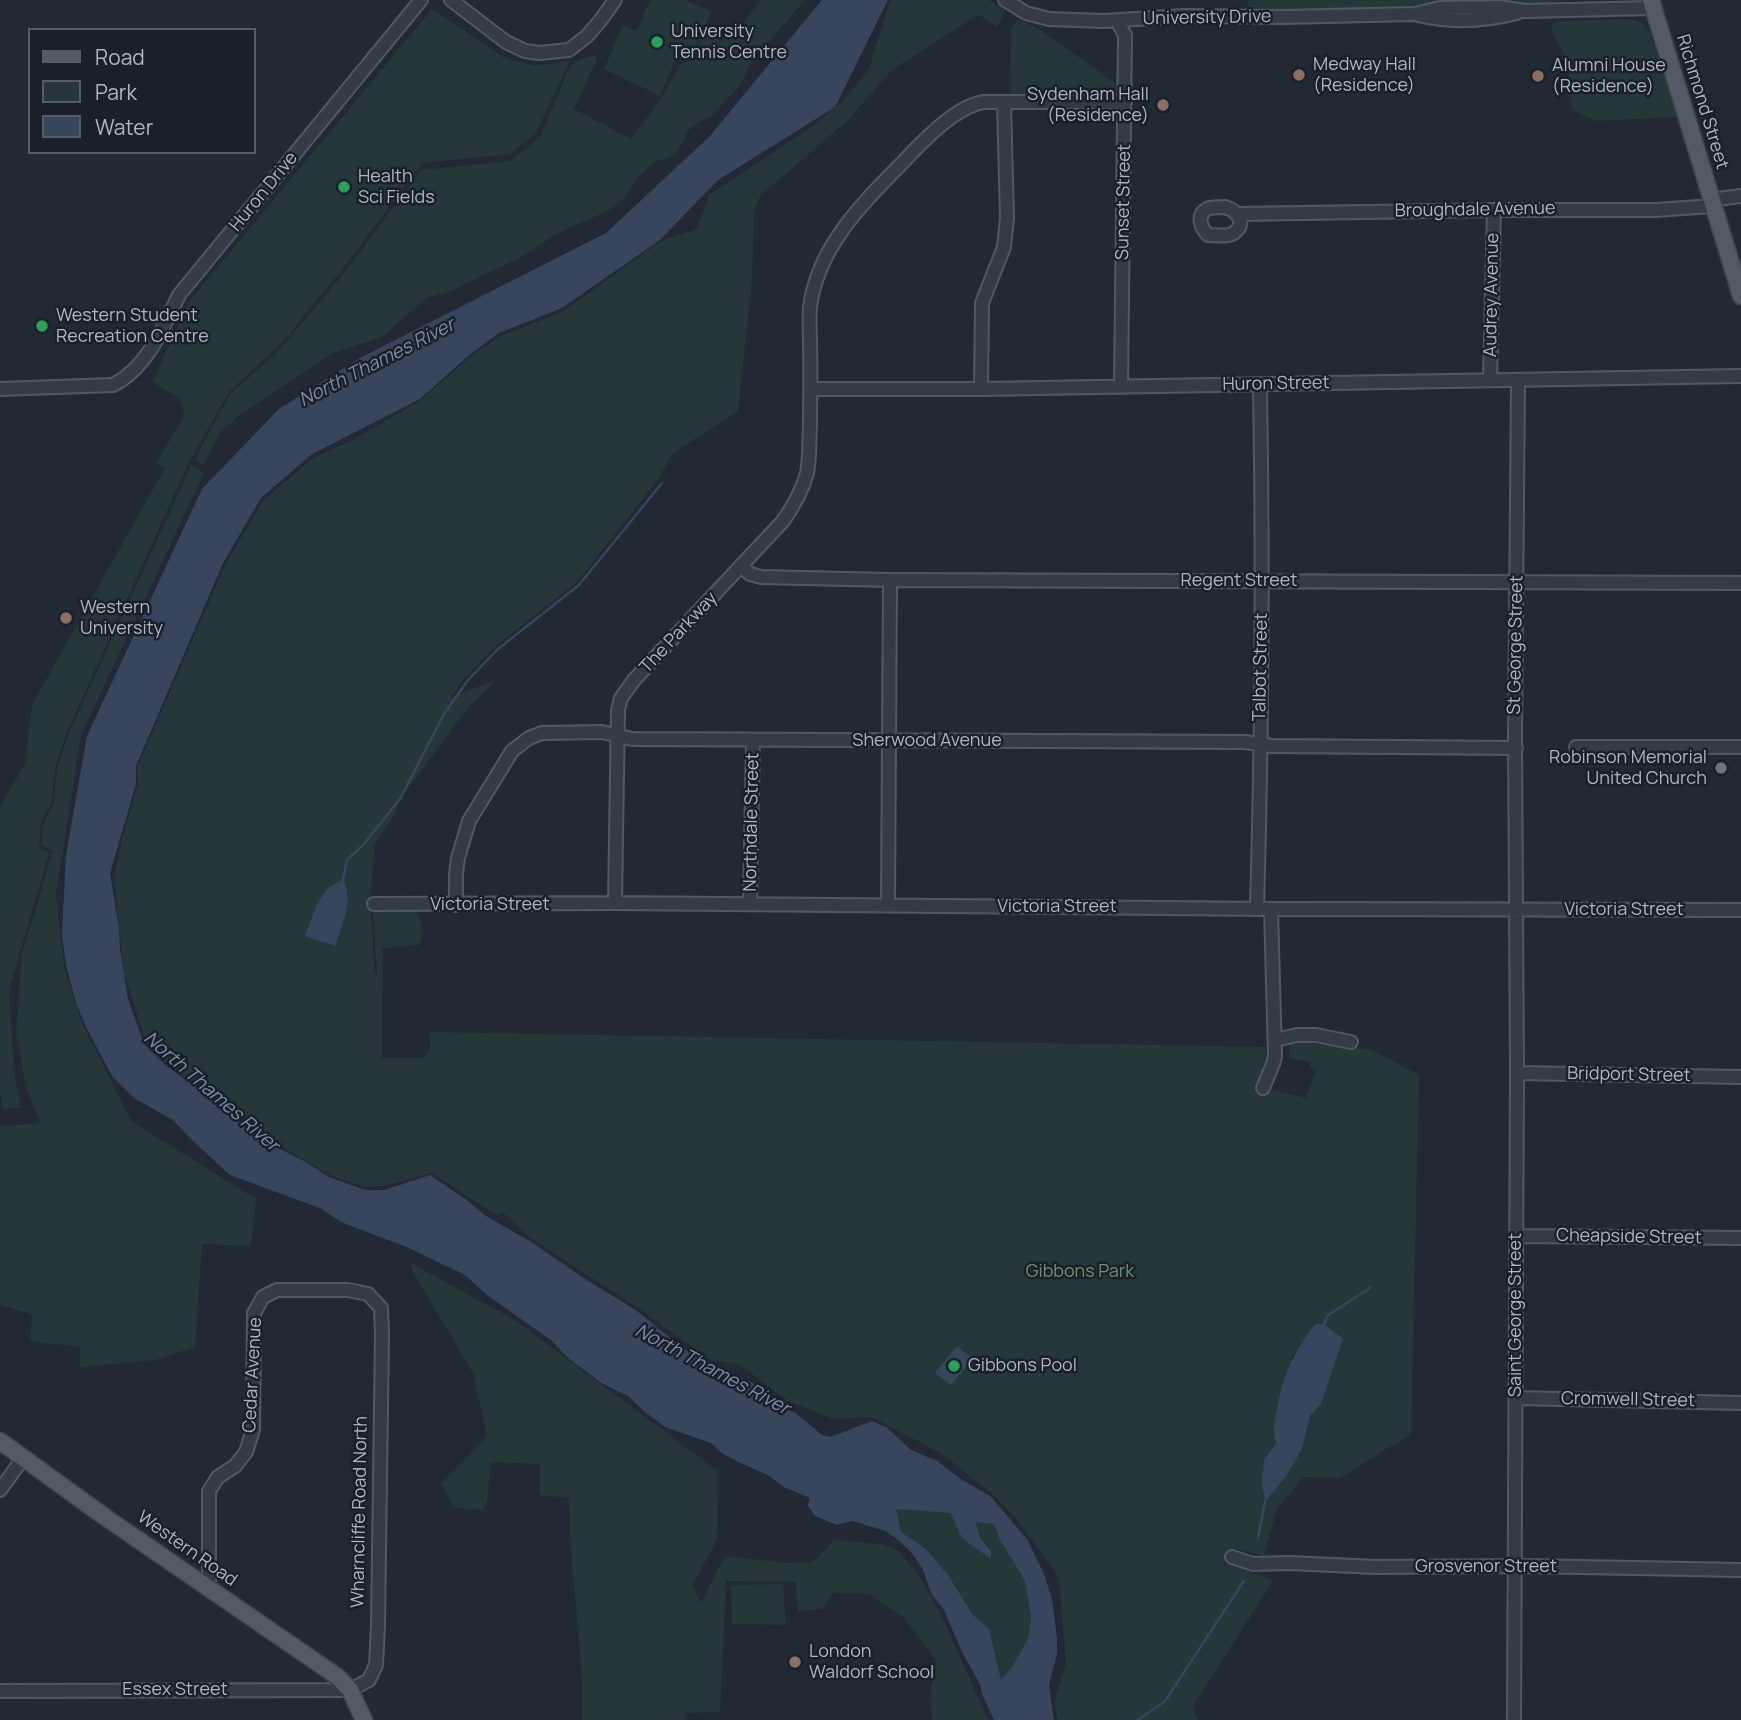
<!DOCTYPE html>
<html>
<head>
<meta charset="utf-8">
<style>
	body { margin:0 }
	#map { position:relative; width:1741px; height:1720px; overflow:hidden; background:#222935; font-family:Manrope,sans-serif }
	canvas { display:block }
	.legend { position:absolute; left:28px; top:28px; width:228px; height:126px; box-sizing:border-box; background:#1a202a; border:2px solid #565c67; margin:0; padding:9px 12px; list-style:none; font-size:21px; color:#afb5c2 }
	.legend li { display:flex; align-items:center; gap:14px; height:35px }
	.legend b { width:35px; border:2px solid #565c67 }
</style>
</head>
<body>
<div id="map">
<canvas width="1741" height="1720"></canvas>
<ul class="legend">
<li><b style="height:9px;background:#535a66"></b>Road</li>
<li><b style="height:19px;background:#263739"></b>Park</li>
<li><b style="height:19px;background:#38465d"></b>Water</li>
</ul>
</div>
<script>
const ctx = document.querySelector('canvas').getContext('2d');
ctx.lineJoin = 'round';
function fillPath(path, color) { ctx.fillStyle = color; ctx.fill(path, 'evenodd'); }
function trace(path, color, width, dash) { ctx.strokeStyle = color; ctx.lineWidth = width; ctx.lineCap = dash ? 'butt' : 'round'; ctx.setLineDash(dash || []); ctx.stroke(path); }
function label(font, color, halo, rows, align = 'center') {
  ctx.font = font + ' Manrope,sans-serif'; ctx.lineWidth = 5; ctx.setLineDash([]); ctx.textBaseline = 'middle'; ctx.strokeStyle = halo; ctx.fillStyle = color; for (const [text, x, y, turn = 0] of rows) {
    ctx.save(); ctx.translate(x, y); ctx.rotate((+turn || 0) * Math.PI / 180); ctx.textAlign = isNaN(turn) ? turn : align; if (halo) ctx.strokeText(text, 0, 0); ctx.fillText(text, 0, 0); ctx.restore();
  }
}
fillPath(new Path2D(`
	M650 0H685L711 11 691 57 679 52 660 96 604 69 623 25 637 31Z
	M760 0H805L752 61 739 87 712 115 690 128 675 155 654 162 639 176 624 198 610 210 556 234 525 255 451 291 426 298 382 337 332 353 242 413 219 434 203 466 196 461 198 453 230 394 275 355 342 276 421 170 511 161 540 137 567 73 575 61 596 55V61L574 109 631 139 661 99 682 63 691 61 704 31 741 27Z
	M890 0H989L1005 10 998 27 978 15 893 69 847 121 760 196 754 212 752 280 738 411 673 453 656 482 577 582 496 646 465 677 451 697 497 680 469 706 400 799 394 815 375 844 370 898 375 974H377L373 912H412L418 914C422 923 424 936 419 945L383 948 382 1058H423L430 1050V1032L1266 1047 1263 1088 1306 1098 1316 1069 1310 1067V1062L1289 1058 1290 1043 1297 1042 1372 1050 1419 1075 1411 1434 1340 1478 1303 1477 1276 1511 1264 1556 1235 1548 1216 1578 1227 1563 1273 1581 1193 1706 1198 1720H1058L1054 1702 1066 1663 1060 1590 1056 1572 1013 1515 991 1493 942 1454 872 1417 833 1419 788 1401 739 1364 710 1360 638 1308 529 1237 502 1212 498 1216 431 1173 383 1186 364 1187 330 1175 267 1138 241 1116 180 1074 146 1043 124 973 114 878 123 835 138 784 137 767 226 563 263 501 313 458 349 442 420 401 470 357 500 336 562 312 658 243 697 229 709 195 812 127 844 100 869 69ZM1315 1324 1343 1339 1321 1404 1310 1416 1302 1449 1264 1460 1276 1443 1292 1357Z
	M1249 0H1559L1541 5 1509 2H1438L1401 8 1264 9 1247 7Z
	M432 9 504 58 535 66 570 61 536 133 510 154 422 163 340 272 303 316 289 335 229 392 189 462 67 732 56 764 51 804 41 821 39 847 49 853 9 990 14 1071 21 1108 3 1109 0 1090V807L25 764 32 705 165 468 157 462 182 419 184 412 179 397 163 389 153 381 188 303Z
	M1018 19 1042 31 1115 83 1113 96 1010 97 1011 28Z
	M1632 19 1642 23 1649 31 1678 115 1676 117 1596 121 1573 110 1569 94V64L1552 31V26L1556 21Z
	M191 466 204 473 81 735 56 895 64 966 75 1003 83 1025 131 1121 256 1199 251 1246 202 1244 195 1347 155 1360 80 1367V1347L30 1341 32 1314 0 1305V1126L36 1124 40 1121 27 1091 16 1034 22 952 35 913 52 851 42 845 43 824 53 805 58 765 68 735Z
	M411 1263 516 1321 718 1471 717 1540 692 1586 701 1603 725 1556 787 1563 813 1562 835 1540 881 1544 899 1551 921 1579 944 1621 988 1720H932L930 1697 936 1660 903 1617 870 1594 833 1593 822 1609 798 1611 796 1582 726 1581 720 1712 686 1713V1720H582V1675L570 1539 569 1498 540 1495V1464L491 1462 487 1501 483 1510 454 1508 441 1484 487 1436 473 1373 412 1270Z
	M896 1509 950 1513 962 1538 991 1551 980 1538 976 1521 994 1523 1000 1540 1025 1581 1031 1618 1028 1639 1012 1667 1001 1681 989 1629 973 1615 948 1575 925 1548 901 1532Z
	M783 1584 786 1625 732 1624 731 1585Z`), '#263739');
fillPath(new Path2D(`
	M822 0H888L835 107 718 180 660 240 562 308 499 333 468 356 420 399 312 454 261 498 223 563 136 766V784L110 873 119 929 120 950 128 999 144 1044 165 1065 231 1112 250 1131 270 1144 306 1162 329 1177 365 1190H385L430 1175 468 1201 486 1216 533 1243 582 1277 637 1311 679 1345 704 1361 755 1384 780 1406 797 1414 822 1435 830 1437 872 1421 886 1427 911 1450 937 1461 961 1479 990 1496 1027 1539 1044 1574 1052 1599 1057 1639V1653L1049 1685 1054 1720H994L982 1694 980 1684 962 1652 944 1610 932 1595 923 1570 912 1553 897 1539 885 1531 853 1521 837 1525 815 1516 808 1506 810 1498 784 1487 768 1475 736 1461 722 1453 711 1443 665 1427 645 1412 628 1396 603 1384 569 1359 552 1341 487 1295 465 1275 409 1248 341 1222 320 1208 230 1175 192 1140 173 1120 134 1098 112 1076 85 1025 76 1003 66 965 62 935 66 855 87 736 202 489 279 409 360 358 606 233 709 137ZM896 1509 950 1513 962 1538 991 1559V1551L980 1538 976 1522 994 1524 1000 1540 1025 1581 1031 1618 1028 1639 1012 1667 1001 1680 989 1629 973 1615 948 1575 925 1548 901 1532Z
	M343 879C354 898 342 927 335 946L305 936 317 904 327 889Z
	M1315 1324H1324L1343 1339 1321 1404 1310 1416 1302 1449 1286 1476 1265 1502 1262 1483 1264 1460 1276 1443C1272 1428 1275 1419 1278 1404 1285 1370 1294 1352 1315 1324Z
	M957 1346 973 1359 951 1385 935 1373Z`), '#38465d');
trace(new Path2D(`
	M343 879 347 860 363 845 400 799 444 714 468 680 498 649 579 585 662 483
	M1324 1324 1328 1315 1370 1288
	M1258 1538 1265 1502
	M1138 1720 1165 1701 1244 1581`), '#38465d', 2.5);
const minor = new Path2D(`
	M451 0 506 42 525 51 539 53 569 50 587 36 600 21 615 0
	M1005 0 1026 13 1049 19 1104 21 1184 16 1282 17 1414 14 1440 8 1499 7 1525 11 1653 8
	M1418 15C1451 23 1485 21 1517 13
	M1117 21 1125 35 1121 386
	M1711 200 1741 196
	M1225 207C1238 211 1248 225 1232 234 1226 237 1215 235 1208 235 1201 228 1196 215 1207 209 1212 206 1220 208 1225 207Z
	M1238 214 1494 210H1655L1713 206
	M1490 380 1494 210
	M0 389 113 385C147 368 163 328 179 295L421 0
	M811 389H981L1741 376
	M981 389 982 303 1004 247 1007 218 1004 102
	M741 566 750 574 761 577 890 580 1741 583
	M1576 747H1741
	M615 903 618 710 621 698 634 680 783 521C793 507 802 491 807 473 810 458 809 441 810 425 810 399 811 372 810 345 810 333 809 320 810 307 818 246 863 203 904 161 923 141 956 106 984 102H1125
	M374 904 615 903 1271 909 1741 910
	M750 904 753 740
	M456 905V874L458 858 469 821 512 751 529 738 542 733 602 732 632 739 1245 742 1272 746 1516 748
	M888 905 890 580
	M1257 908C1262 734 1263 559 1260 384
	M1275 1040 1297 1035H1316L1351 1042
	M1517 1073 1741 1077
	M1263 1088 1273 1064 1275 1056 1271 909
	M1516 1236 1741 1238
	M1516 1398 1741 1403
	M0 1490 24 1457
	M1232 1557 1253 1564 1289 1563 1376 1567 1527 1566 1741 1570
	M0 1691 350 1690 369 1680 376 1665 378 1625 382 1334 381 1308 368 1294 348 1290H277L263 1297 254 1313 253 1430 246 1452 235 1466 218 1477 209 1491V1588
	M1514 1720 1517 1073 1515 738 1518 380`);
const major = new Path2D(`
	M1651 0 1741 296
	M0 1441 105 1517 338 1677 350 1690 364 1720`);
trace(minor, '#525863', 16);
trace(major, '#3e444f', 19);
trace(minor, '#353b46', 12);
trace(major, '#535a66', 16);
for (const [x, y, r, color] of [
	[657,42,7,"#2e9e5b"],
	[1299,75,7,"#8d6e63"],
	[1538,76,7,"#8d6e63"],
	[1163,105,7,"#8d6e63"],
	[344,187,7,"#2e9e5b"],
	[42,326,7,"#2e9e5b"],
	[66,618,7,"#8d6e63"],
	[1721,768,7,"#6b7280"],
	[954,1366,7,"#2e9e5b"],
	[795,1662,7,"#8d6e63"]
]) { const dot = new Path2D(); dot.arc(x, y, r, 0, 2 * Math.PI); ctx.fillStyle = color; ctx.fill(dot); trace(dot, '#1a202a', 2.5); }
label('18px', '#afb5c2', '#1a202a', [
	["University Drive",1207,18,-1],
	["Richmond Street",1702,102,73],
	["Huron Drive",264,192,-51],
	["Sunset Street",1124,202,-89],
	["Broughdale Avenue",1475,210,-1],
	["Audrey Avenue",1492,295,-89],
	["Huron Street",1276,384,-1],
	["Regent Street",1239,581],
	["The Parkway",679,633,-47],
	["St George Street",1516,645,-89],
	["Talbot Street",1261,667,-89],
	["Sherwood Avenue",927,741],
	["Northdale Street",752,822,-89],
	["Victoria Street",490,905],
	["Victoria Street",1057,907],
	["Victoria Street",1624,910],
	["Bridport Street",1629,1075,1],
	["Cheapside Street",1629,1237,1],
	["Saint George Street",1516,1315,-90],
	["Cedar Avenue",253,1375,-87],
	["Cromwell Street",1628,1400,1],
	["Wharncliffe Road North",360,1512,-89],
	["Western Road",187,1549,35],
	["Grosvenor Street",1486,1567],
	["Essex Street",175,1690]
]);
label('18px', '#afb5c2', '#1a202a', [
	["University",671,32],
	["Tennis Centre",671,53],
	["Medway Hall",1313,65],
	["(Residence)",1313,86],
	["Alumni House",1552,66],
	["(Residence)",1552,87],
	["Sydenham Hall",1149,95,"right"],
	["(Residence)",1149,116,"right"],
	["Health",358,177],
	["Sci Fields",358,198],
	["Western Student",56,316],
	["Recreation Centre",56,337],
	["Western",80,608],
	["University",80,629],
	["Robinson Memorial",1707,758,"right"],
	["United Church",1707,779,"right"],
	["Gibbons Pool",968,1366],
	["London",809,1652],
	["Waldorf School",809,1673]
], 'left');
label('18px', '#699175', '#1a202a', [
	["Gibbons Park",1080,1272]
]);
label('italic 19px', '#7a8ba9', '#1a202a', [
	["North Thames River",377,363,-27],
	["North Thames River",211,1092,41],
	["North Thames River",712,1370,28]
]);
</script>
</body>
</html>
